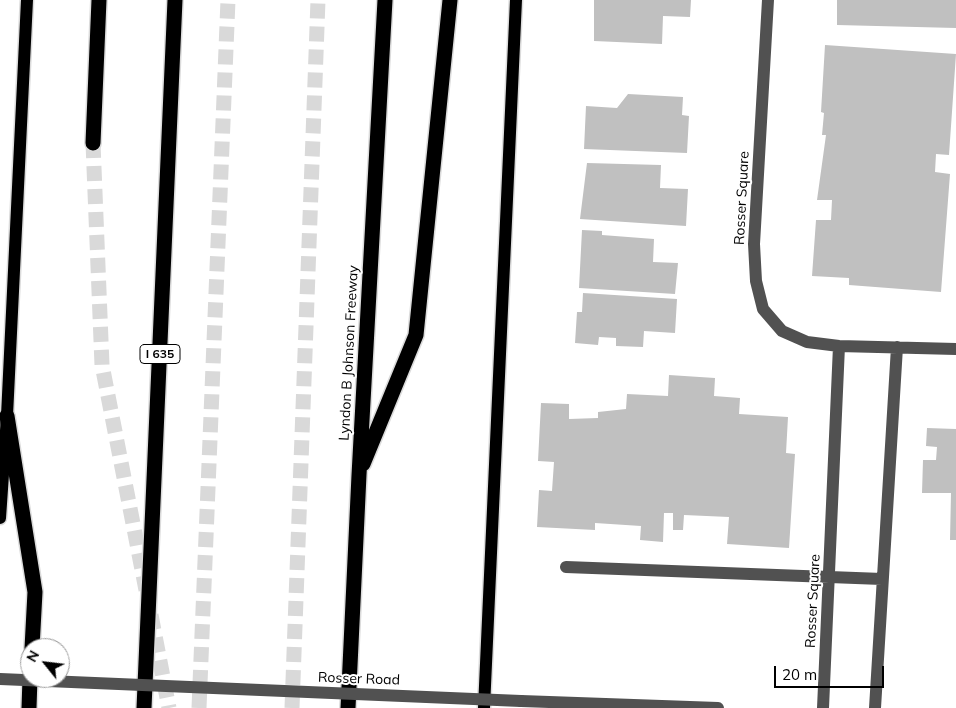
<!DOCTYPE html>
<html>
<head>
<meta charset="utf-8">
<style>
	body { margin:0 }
	#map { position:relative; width:956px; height:708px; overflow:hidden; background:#fff; font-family:Mulish,sans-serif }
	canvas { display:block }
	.north { position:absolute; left:20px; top:638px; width:50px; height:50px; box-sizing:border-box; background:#fff; border:1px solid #999; border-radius:50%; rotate:299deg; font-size:14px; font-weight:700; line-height:20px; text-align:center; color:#000 }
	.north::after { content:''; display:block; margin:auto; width:18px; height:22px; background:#000; clip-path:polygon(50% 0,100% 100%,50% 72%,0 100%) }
	.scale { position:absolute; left:774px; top:666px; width:110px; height:22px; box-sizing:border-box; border:2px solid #000; border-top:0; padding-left:6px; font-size:15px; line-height:18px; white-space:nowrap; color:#000; -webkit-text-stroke:4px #fff; paint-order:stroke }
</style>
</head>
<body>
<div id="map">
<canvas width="956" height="708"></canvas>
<div class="north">N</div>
<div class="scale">20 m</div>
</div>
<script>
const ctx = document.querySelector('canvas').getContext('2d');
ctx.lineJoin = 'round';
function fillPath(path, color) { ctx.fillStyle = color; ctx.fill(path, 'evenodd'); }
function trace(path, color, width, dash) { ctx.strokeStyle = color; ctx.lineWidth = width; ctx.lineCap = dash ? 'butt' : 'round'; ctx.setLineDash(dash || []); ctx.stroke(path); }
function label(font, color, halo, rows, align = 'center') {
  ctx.font = font + ' Mulish,sans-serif'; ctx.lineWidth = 4; ctx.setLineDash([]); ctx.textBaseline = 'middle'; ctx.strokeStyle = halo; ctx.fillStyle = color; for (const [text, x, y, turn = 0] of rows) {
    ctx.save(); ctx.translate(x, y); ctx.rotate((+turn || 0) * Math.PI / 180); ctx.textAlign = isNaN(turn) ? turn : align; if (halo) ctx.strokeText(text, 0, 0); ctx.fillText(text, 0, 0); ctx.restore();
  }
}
fillPath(new Path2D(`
	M594 0H691L690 17 663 16 662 44 594 41Z
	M837 0H956V28L837 25Z
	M825 45 956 54 949 155 936 154 935 172 950 174 941 292 849 285V278L812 276 816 220H831L832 200H817L826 135H822L824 113 821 112Z
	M628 94 683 97 682 115 689 116 687 153 584 149 586 106 617 108Z
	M587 163 661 165 660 188 688 189 686 226 580 219Z
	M582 230 602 231V235L654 239 653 262 678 263 675 294 579 288Z
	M583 293 677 299 675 333 644 331 643 347 616 346V338L599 337 598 345 575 343 577 312H582Z
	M669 375 715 378 714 396 740 398 739 414 788 417 786 453 795 454 789 548 727 544 729 517 684 515 683 530H673V513H664L663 542 640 540 641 526 595 523V530L537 527 539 490 552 491 554 462 538 461 541 403 569 404V419L598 418V412L626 409 627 394 668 396Z
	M927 428 956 429V540H950L951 493H922L923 460H936L937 447 926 446Z`), '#c0c0c0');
trace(new Path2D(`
	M93 143 102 365 146 590
	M151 615 169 708
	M199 708 228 0
	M292 708 318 0`), '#d9d9d9', 15, [15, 8]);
const major = new Path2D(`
	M0 518 7 416 27 0
	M484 708 516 0`);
const highway = new Path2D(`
	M93 143 99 0
	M7 416 35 592 32 648
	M363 464 416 335 450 0
	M29 708 30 678
	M144 708 175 0
	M348 708 359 475 385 0`);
trace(major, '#dbdbdb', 15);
trace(highway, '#dbdbdb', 18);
trace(new Path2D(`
	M768 0 754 244 756 281 763 309 782 331 807 342 839 346 956 349
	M566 567 882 579
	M521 701 718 708
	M823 708 839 346
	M875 708 897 347`), '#515151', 12);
trace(major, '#000', 12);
trace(highway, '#000', 15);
trace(new Path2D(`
	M0 679 521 701`), '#515151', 12);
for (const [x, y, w] of [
	[160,354,40]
]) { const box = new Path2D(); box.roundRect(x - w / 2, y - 9.5, w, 19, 4); ctx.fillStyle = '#fff'; ctx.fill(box); trace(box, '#000', 1); }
label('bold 12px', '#000', null, [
	["I 635",160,354]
]);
label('14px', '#000', '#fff', [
	["Rosser Square",742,198,-87],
	["Lyndon B Johnson Freeway",349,353,-87],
	["Rosser Square",813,601,-87],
	["Rosser Road",359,679,2]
]);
</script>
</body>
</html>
